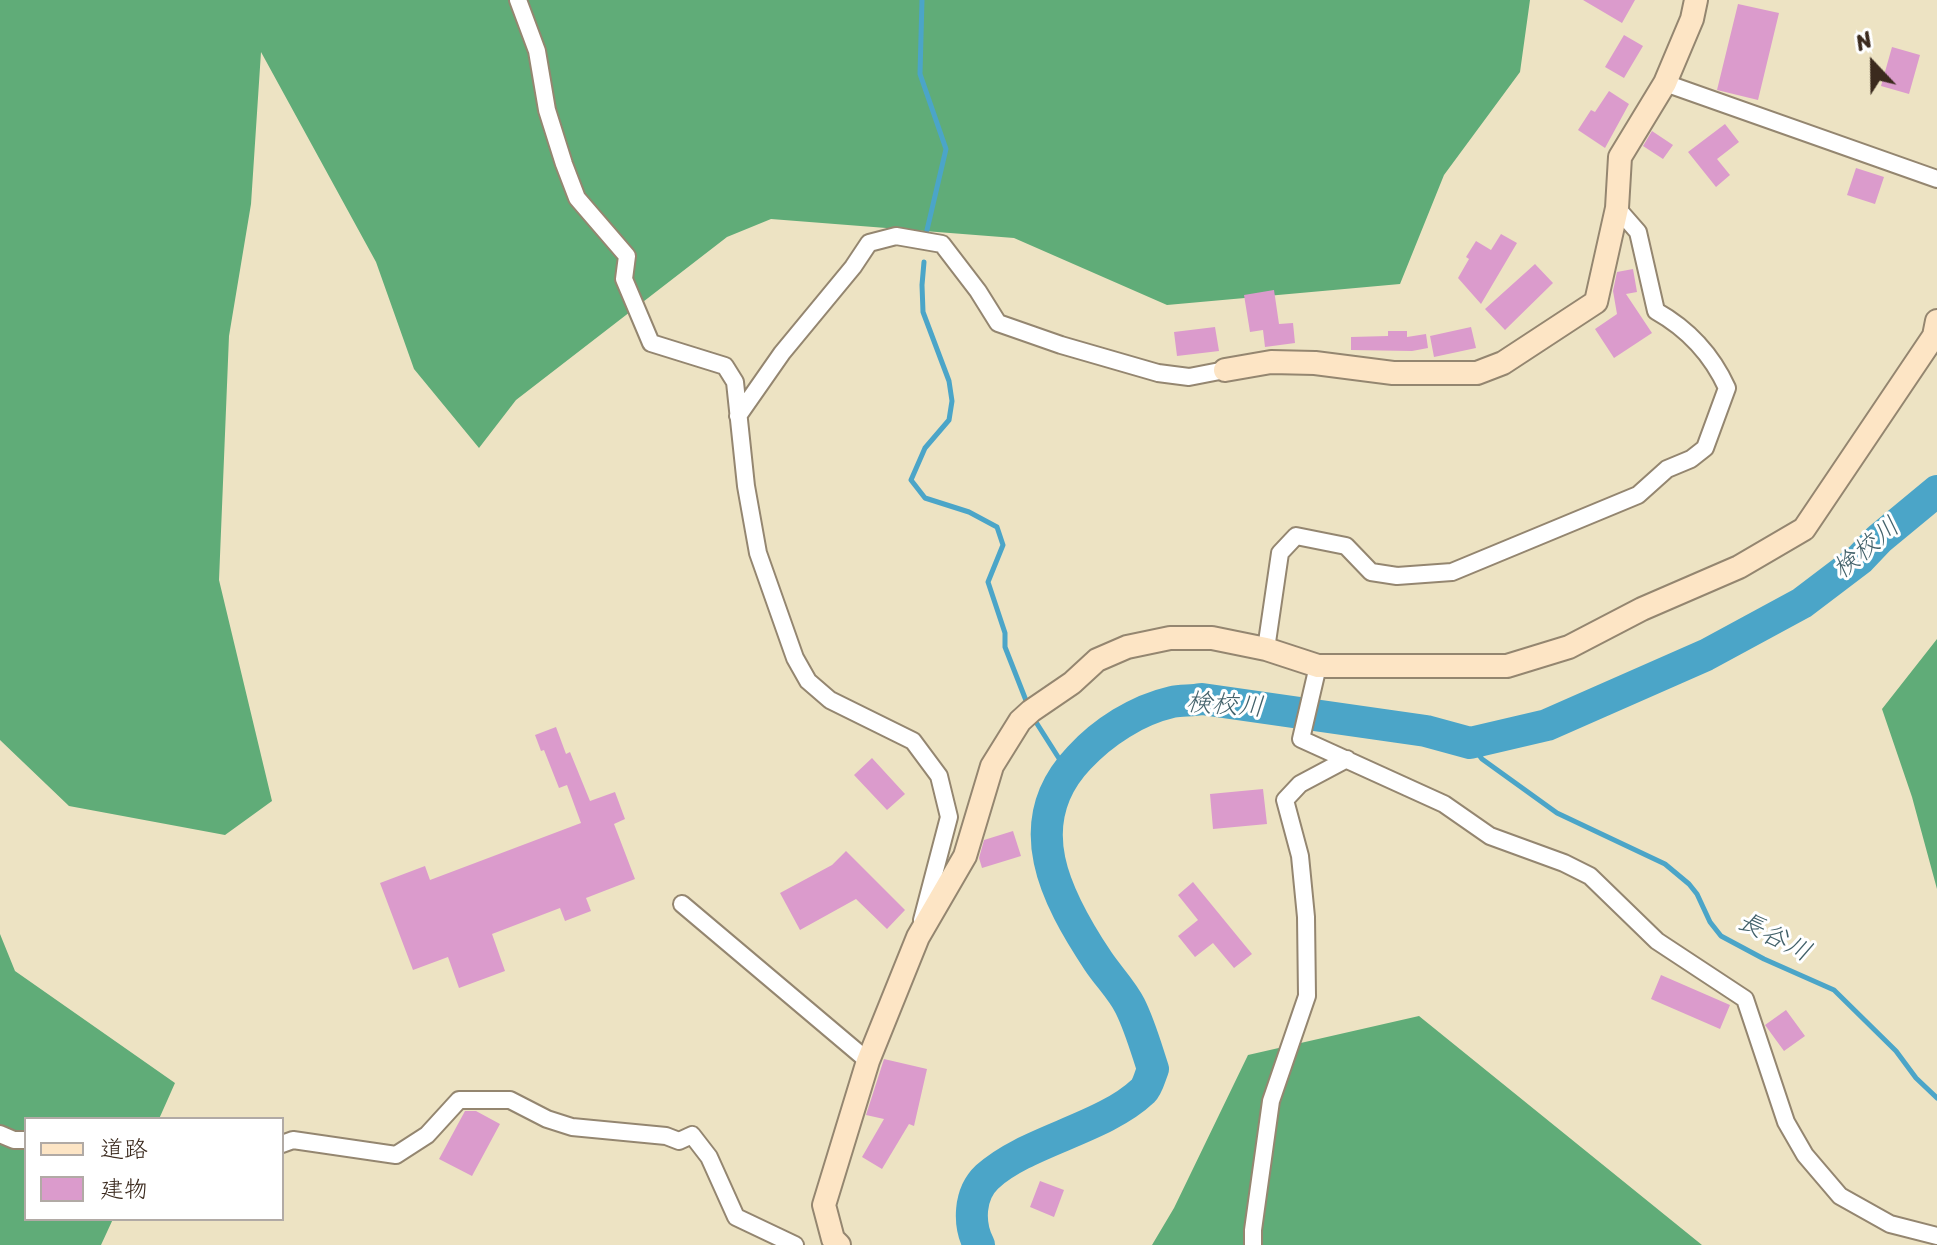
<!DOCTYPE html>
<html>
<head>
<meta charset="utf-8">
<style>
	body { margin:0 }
	#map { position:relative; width:1937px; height:1245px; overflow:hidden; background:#ede3c3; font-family:Sriracha,"Klee One",sans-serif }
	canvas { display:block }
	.legend { position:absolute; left:24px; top:1117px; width:260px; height:104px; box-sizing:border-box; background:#fff; border:2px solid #b1aaa5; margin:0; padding:10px 14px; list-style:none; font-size:24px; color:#3b2a1e }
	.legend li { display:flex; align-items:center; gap:16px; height:40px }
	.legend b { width:40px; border:2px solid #b1aaa5 }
	.north { position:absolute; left:1833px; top:24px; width:80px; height:80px; -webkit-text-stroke:6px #fff; paint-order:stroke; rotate:338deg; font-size:22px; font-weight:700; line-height:32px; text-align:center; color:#3b2a1e }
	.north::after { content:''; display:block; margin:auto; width:28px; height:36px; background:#3b2a1e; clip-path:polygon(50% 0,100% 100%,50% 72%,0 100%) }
</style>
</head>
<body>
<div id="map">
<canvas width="1937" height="1245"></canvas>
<ul class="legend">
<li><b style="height:10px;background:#fde5c5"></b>道路</li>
<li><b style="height:22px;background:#db9bcc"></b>建物</li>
</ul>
<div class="north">N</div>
</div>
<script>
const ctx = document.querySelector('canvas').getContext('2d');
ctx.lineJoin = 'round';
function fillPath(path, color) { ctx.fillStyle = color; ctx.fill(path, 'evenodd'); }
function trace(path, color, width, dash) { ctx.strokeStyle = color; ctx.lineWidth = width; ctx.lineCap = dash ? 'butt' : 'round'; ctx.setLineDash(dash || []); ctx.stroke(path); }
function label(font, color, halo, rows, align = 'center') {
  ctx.font = font + ' Sriracha,"Klee One",sans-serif'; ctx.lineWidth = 6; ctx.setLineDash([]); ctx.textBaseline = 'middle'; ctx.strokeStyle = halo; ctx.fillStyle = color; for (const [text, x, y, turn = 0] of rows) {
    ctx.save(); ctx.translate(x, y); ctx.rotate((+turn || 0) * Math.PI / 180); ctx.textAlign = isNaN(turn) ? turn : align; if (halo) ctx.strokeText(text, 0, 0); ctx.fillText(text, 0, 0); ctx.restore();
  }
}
fillPath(new Path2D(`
	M0 0H1530L1520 72 1444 175 1400 284 1167 305 1014 238 771 219 727 237 516 400 479 448 414 369 376 262 261 52 251 204 229 336 219 580 272 801 225 835 69 806 0 740Z
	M1937 639V889L1912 797 1882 709Z
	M0 934 15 971 175 1083 159 1119H26V1219H113L101 1245H0Z
	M1419 1016 1702 1245H1152L1174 1208 1248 1055Z`), '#60ac78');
trace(new Path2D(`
	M922 0 920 74 946 149 927 230
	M924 262 922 285 923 312 949 381 952 401 949 420 925 448 911 480 925 498 969 512 997 527 1003 545 988 582 1005 633V647L1027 703
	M1034 719 1060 760 1069 768
	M1470 743 1482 759 1557 813 1665 864 1689 884 1697 894 1710 922 1721 936 1764 959 1834 990 1896 1051 1916 1078 1937 1098`), '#4ba5c8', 5);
trace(new Path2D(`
	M979 1245C968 1224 969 1194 987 1177 1026 1141 1103 1129 1143 1091 1148 1086 1150 1076 1153 1069 1146 1048 1140 1026 1130 1006 1122 990 1108 976 1098 961 1056 898 1017 823 1079 758 1103 732 1137 710 1172 702 1181 700 1192 701 1202 699L1426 731 1470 743 1547 725 1706 655 1802 603 1860 559 1879 539 1937 491`), '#4ba5c8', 32);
fillPath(new Path2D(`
	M1583 0H1635L1622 23Z
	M1738 4 1779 13 1758 100 1717 90Z
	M1624 35 1643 46 1624 78 1605 67Z
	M1892 47 1920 55 1909 94 1881 86Z
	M1609 91 1629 104 1605 148 1578 130 1591 110 1595 112Z
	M1725 124 1739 142 1717 159 1730 175 1716 187 1688 152Z
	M1652 131 1673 145 1663 159 1643 146Z
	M1856 168 1884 177 1875 204 1847 195Z
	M1501 234 1517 243 1481 304 1458 278 1469 259 1466 257 1476 241 1491 250Z
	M1535 264 1553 283 1505 330 1485 309Z
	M1633 269 1637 292 1626 294 1652 333 1614 358 1595 329 1617 314 1613 291 1617 272Z
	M1274 290 1279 324 1293 323 1295 343 1265 347 1263 330 1250 332 1244 295Z
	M1215 327 1219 351 1177 356 1174 332Z
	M1471 327 1476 348 1434 357 1430 336Z
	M1388 331H1407V337L1426 334 1428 348 1412 351 1351 350V337L1388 336Z
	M556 727 566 754 570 752 590 801 615 792 625 819 614 824 635 879 586 898 591 911 565 921 560 908 492 934 505 971 459 988 448 957 413 970 380 883 425 866 430 880 581 823 567 785 559 788 544 750 541 751 535 735Z
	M872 758 905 794 887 810 854 775Z
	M1263 789 1267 824 1213 829 1210 794Z
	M1013 831 1021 856 982 868 979 858 984 840Z
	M846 851 905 910 887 929 856 899 800 930 780 893 832 865Z
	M1193 882 1252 954 1234 968 1213 943 1195 957 1178 936 1198 920 1178 895Z
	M1661 975 1730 1005 1720 1029 1651 999Z
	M1786 1010 1805 1036 1784 1051 1765 1025Z
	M884 1059 927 1069 914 1126 909 1124 882 1169 862 1157 884 1119 866 1115Z
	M465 1111H476L500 1124 472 1176 439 1159Z
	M1040 1181 1064 1190 1054 1217 1030 1207Z`), '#db9bcc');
const street = new Path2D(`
	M518 0 537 51 547 110 564 164 577 198 627 256 624 279 651 343 725 366 735 382 746 486 758 553 795 658 808 681 830 700 913 741 939 776 949 817 922 920
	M1665 83 1937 179
	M738 416 782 353 853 267 869 243 896 236 942 244 978 291 998 323 1061 345 1158 373 1189 377 1225 370
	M1266 649 1280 553 1296 536 1346 546 1371 572 1397 576 1452 572 1638 495 1667 469 1691 459 1705 448 1727 388C1712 355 1688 329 1656 311L1638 232 1617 208
	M1318 666 1301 739 1444 804 1490 836 1564 863 1590 876 1657 941 1745 999 1786 1122 1805 1155 1840 1196 1890 1224 1937 1236
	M682 904 868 1061
	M0 1134 14 1140H26
	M282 1144 293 1140 396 1155 427 1135 459 1100H510L547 1119 572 1127 666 1136 679 1141 692 1135 709 1157 736 1217 795 1245
	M1253 1245V1230L1271 1101 1307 996 1306 917 1300 856 1285 800 1300 784 1347 759`);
const secondary = new Path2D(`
	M1225 370 1271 362 1315 363 1393 373H1477L1503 363 1596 302 1617 208 1620 157 1665 83 1692 19 1696 0
	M839 1245 833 1239 824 1205 868 1061 918 937 965 856 992 766 1020 721 1031 711 1072 683 1097 660 1127 647 1170 638H1212L1266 649 1318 666H1507L1569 647 1642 609 1739 567 1804 529 1934 336 1937 321`);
trace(street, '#948670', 20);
trace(secondary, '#948670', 26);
trace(street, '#fff', 16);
trace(secondary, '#fde5c5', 22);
label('italic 26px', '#42616a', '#fff', [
	["検校川",1867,549,-40],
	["検校川",1225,706,4],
	["長谷川",1774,938,27]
]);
</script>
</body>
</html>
